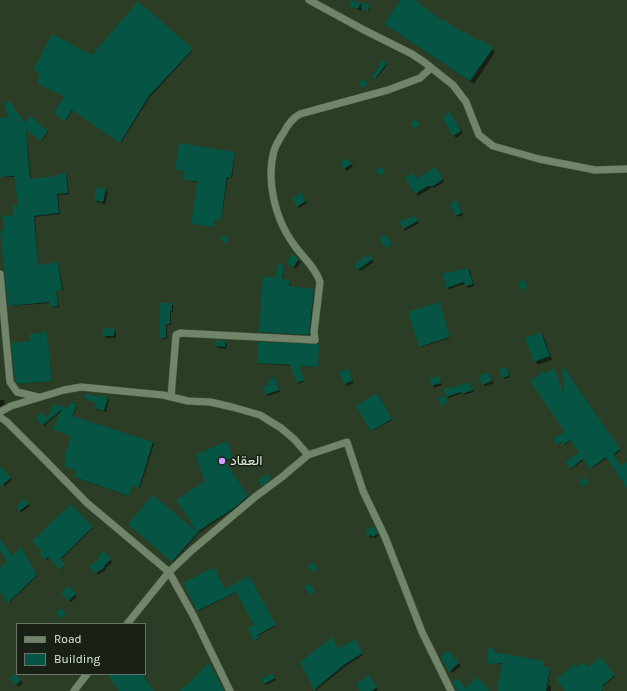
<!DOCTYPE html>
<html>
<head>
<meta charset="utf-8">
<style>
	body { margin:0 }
	#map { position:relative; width:627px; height:691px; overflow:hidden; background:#2b3d25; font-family:Karla,sans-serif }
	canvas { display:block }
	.legend { position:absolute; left:16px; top:623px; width:130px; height:52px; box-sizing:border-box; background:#192116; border:1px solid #697366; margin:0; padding:5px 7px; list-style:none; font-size:12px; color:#e1eddd }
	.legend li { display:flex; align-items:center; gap:8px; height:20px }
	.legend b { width:20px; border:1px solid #697366 }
</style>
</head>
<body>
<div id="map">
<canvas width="627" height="691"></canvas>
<ul class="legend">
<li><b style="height:5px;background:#708569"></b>Road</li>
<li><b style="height:11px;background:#065443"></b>Building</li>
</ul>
</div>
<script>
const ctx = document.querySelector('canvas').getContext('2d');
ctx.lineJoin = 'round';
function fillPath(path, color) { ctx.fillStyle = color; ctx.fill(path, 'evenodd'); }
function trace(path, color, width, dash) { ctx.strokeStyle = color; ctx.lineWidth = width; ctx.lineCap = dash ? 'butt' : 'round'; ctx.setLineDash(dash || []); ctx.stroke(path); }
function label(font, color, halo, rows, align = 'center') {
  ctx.font = font + ' Karla,Vazirmatn,sans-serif'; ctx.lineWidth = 3; ctx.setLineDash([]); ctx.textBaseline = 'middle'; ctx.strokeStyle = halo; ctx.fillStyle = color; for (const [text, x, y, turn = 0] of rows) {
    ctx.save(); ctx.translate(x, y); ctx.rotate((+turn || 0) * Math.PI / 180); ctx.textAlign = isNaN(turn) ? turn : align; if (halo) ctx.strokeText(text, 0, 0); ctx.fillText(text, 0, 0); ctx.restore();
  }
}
fillPath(new Path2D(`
	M352 0 363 6 364 4 370 6 369 11 362 7 361 11 352 7 350 5Z
	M401 0H413L443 22 492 49 495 52 474 84 385 24Z
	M138 2 193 50 150 97 121 143 73 110 66 121 56 114 65 97 41 76 39 72 92 57Z
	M382 61 387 65 376 79 373 76Z
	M11 102 13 108 25 125 35 120V123L48 132 42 141 26 130 31 180 58 177 66 174 67 176 69 194 58 195 60 214 35 217 38 266 58 264 59 265 63 290 56 291 59 307 51 308 50 303 10 306 9 305 5 232 19 207 15 177H0V119H9Z
	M451 115 463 133 456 138 443 117Z
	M235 153 232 178H228L221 220 215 219 214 227 193 224 198 183 184 179 185 171 176 169Z
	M349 161 353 166 347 171 341 164Z
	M437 170 444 182 434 188 433 187 431 188 418 196 407 178 418 180Z
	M106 190 108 192 105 204 97 202 95 200Z
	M303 196 307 203 299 208 297 206Z
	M456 201 463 215 458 217 456 215Z
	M415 217 419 223 405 231 400 222Z
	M293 255 301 262 296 269 290 265Z
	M368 255 374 262 360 271 358 269Z
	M284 266 283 280 290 281V287L314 291 310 335 259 332 261 307Z
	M468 269 470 271 474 286 468 288 465 284 449 289 447 287 443 274Z
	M439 303 450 338 421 347 420 346Z
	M172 304 173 305V312H171V325H167V339H163L161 337Z
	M114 330 116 332V338H106L104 335Z
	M47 333 52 381 19 384 16 380 31 342Z
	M540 333 544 337 552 360 538 365 535 361Z
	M225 342 227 344 226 349 218 348 216 346Z
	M259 343 318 345V367L299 366 305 381 298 384 291 366 258 363Z
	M506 368 508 370 510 377 505 379 503 377Z
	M563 368 620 451 613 456 621 468 627 463V487L607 458 591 469 585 459 571 469 566 462 580 453 572 440 564 445 563 442 558 444 566 432 563 393H566Z
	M348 370 354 383 347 386 341 372Z
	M488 373 494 383 485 386 483 384Z
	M438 377 442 385 434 388 430 380Z
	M275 378 280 392 268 396 266 394Z
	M470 383 474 392 464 395 462 393 448 398 447 396 451 389Z
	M378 395 392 420 372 431 357 406Z
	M85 398H107L109 400 106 412 97 410 96 408 97 404Z
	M0 400H4L5 404 0 407Z
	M54 405 69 409 76 406 77 407 72 417 153 443 154 444 140 488 132 486 129 496 76 478 77 471 65 466 68 459 66 457 72 437 54 429 63 410 44 426 37 418 48 420Z
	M227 443 233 459 225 462 248 497 237 507 199 533 177 500 206 481Z
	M0 467 12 480 5 486 0 480Z
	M153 496 198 534 173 562 129 524Z
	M27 503 30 506 22 512 19 510Z
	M71 506 93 528 60 560 65 566 61 570 50 557 47 560 41 554Z
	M374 527 379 536 374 538 373 537 371 538 369 536Z
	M21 549 37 576 9 603 0 590V569Z
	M104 553 112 562 105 569 106 570 98 575 91 566 101 559Z
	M249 578 276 626 257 636 259 639 255 641 256 625 237 592 199 611 198 610 225 590Z
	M69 587 77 597 71 602 62 593Z
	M356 642 363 655 346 666 316 690 315 689 338 650Z
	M494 648 495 653 543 662V667L550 669 548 686 551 685V691H499L503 664 489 663Z
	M450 653 461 666 452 673 441 657Z
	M601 658 615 676 602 687 604 689 602 691H566L577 668 588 669Z
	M14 674 23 682 19 687 10 678Z
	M273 676 276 680 266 685 262 680Z
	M371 678 378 690 377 691H362Z`), '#0007');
fillPath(new Path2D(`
	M351 0 361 3 358 9 349 6Z
	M400 0H415L419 2 418 3 443 21 444 20 462 32 463 31 479 41 480 39 493 48 470 81 384 24Z
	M138 1 193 49 149 96 120 143 72 110 65 121 53 113 64 97 37 83 40 76 37 74 38 72 33 70 52 34 92 55Z
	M363 2 370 5 368 11 361 8Z
	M382 60 387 63 375 79 372 77Z
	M364 79 368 84 363 88 359 83Z
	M11 101 13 106 25 123 30 116 36 120 35 121 48 131 41 141 26 130 30 179 57 176V174L66 173 68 193 57 194 59 213 34 216 38 265 58 262 62 290 56 291 58 306 49 308V302L8 306 0 231H4L2 216 13 215 12 206H18L14 176 0 177V118H8L4 103Z
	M450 112 461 131 453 136 442 117Z
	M416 119 420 124 414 129 410 124Z
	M179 143 235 152 231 178 227 177 221 220 215 219 214 227 191 224 197 182 182 179 184 171 175 169Z
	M347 158 352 164 344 169 340 163Z
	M382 166 385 172 379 175 376 170Z
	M435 167 443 179 432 187 430 186H428L415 194 405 178 413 173 417 179Z
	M97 187 106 189 103 202 94 200Z
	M301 193 306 201 297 207 292 198Z
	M457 200 462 213 455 216 450 203Z
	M415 216 418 221 403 229 399 221Z
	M385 234 392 244 386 248 379 239Z
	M224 235 229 240 224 244 220 239Z
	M292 254 299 259 293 268 286 263Z
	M368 254 373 259 358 270 354 265Z
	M277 264 284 265 282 279 290 280 289 286 314 289 309 335 258 332 261 307H260L263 276 276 278Z
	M468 268 473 284 465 286 464 282 446 288 442 274Z
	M524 280 527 288 521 290 518 282Z
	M439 302 450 337 419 347 408 312Z
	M160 303H172V311H170V324H166V338H160Z
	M103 328 115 329 114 336H103Z
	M47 332 52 381 17 384 15 380 11 343 30 341 29 334Z
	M541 332 550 356 534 362 525 338Z
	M215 340 225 341V347L215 346Z
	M258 342 319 344 318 367 299 366 305 380 297 383 290 365 257 363Z
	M562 365 620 449 613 455 621 466 627 462V489L606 457 590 469 583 459 570 469 565 462 579 452 570 440 563 445 561 442 557 445 553 439 565 432 530 381 544 371 545 374 554 368 563 392H564Z
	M507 367 509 376 502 378 499 369Z
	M348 369 353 381 344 384 339 372Z
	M488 372 492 381 482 385 479 376Z
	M439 376 441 383 431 386 429 379Z
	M275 377 279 390 265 395 263 386 269 385 267 380Z
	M470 382 473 390 462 394 461 392 446 397 443 389 450 387 451 388Z
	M86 393 98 397V395L108 398 104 411 94 408 96 404 84 398Z
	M377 393 392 419 371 431 356 406Z
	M445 396 447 403 440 406 438 398Z
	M71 402 77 405 72 416 153 442 139 488 132 486 129 496 74 477 76 471 64 466 67 458H64L71 437 53 429 62 409 42 426 36 418 42 412 47 418 54 404 68 408Z
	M227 441 233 458 225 461 248 496 237 506 200 530 172 562 128 524 153 495 197 532 176 500 205 481 195 455Z
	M0 466 11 478 0 487Z
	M268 474 271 479 261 487 258 480Z
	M585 477 589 482 583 487 579 483Z
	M25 499 29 504 19 511 16 506Z
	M71 504 93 527 60 559 65 565 60 570 48 557 45 560 39 554 42 551 32 541Z
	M374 526 378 534 372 537 371 535 368 536 365 530Z
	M0 539 12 556 21 547 37 575 8 603 0 592V568L7 561 0 550Z
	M104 551 111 559 104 566 105 567 95 574 89 566 99 559 98 557Z
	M313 562 318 569 312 572 308 566Z
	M214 567 225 589 249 576 276 625 257 635 259 638 254 641 247 628 254 625 236 592 197 611 183 583Z
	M309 583 315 591 311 595 304 587Z
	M69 586 76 594 68 601 61 593Z
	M61 608 66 614 61 619 56 613Z
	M332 637 338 649 355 639 363 653 345 664 314 690 300 662Z
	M494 647V652L544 661 543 666 550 668 546 691H497L502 663 488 664V648Z
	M448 650 459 663 449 672 440 657Z
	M601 657 615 675 602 686 604 688 601 691H565L556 679 575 664 577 667 584 662 588 667Z
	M209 662 224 691H179L190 682Z
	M14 673 21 680 16 685 9 679Z
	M272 673 275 678 264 684 261 679Z
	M107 674H142L154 691H119Z
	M369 675 377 687 372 691H360L356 684Z
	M477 677 490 691H457L452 682 458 678 465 688Z`), '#065443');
const minor = new Path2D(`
	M309 0 364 30 412 54 424 62 453 85 466 102 479 135 493 146 539 159 595 170 627 169
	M0 274 10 382 17 392 38 397
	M171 397 176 335 180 333 315 340 314 332 320 282C315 266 301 256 292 242 275 218 266 180 274 151 276 144 280 138 284 132 288 124 293 118 300 114L388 90 420 78 431 68
	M0 412 11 406 64 390 81 387 163 395 188 401 210 402 232 407 260 415 281 428 294 439 308 455
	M0 417 7 422 40 455 87 503 169 572 194 617 230 691
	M127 624 169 572 191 551 255 497 282 477 308 455 347 442 363 491 385 537 422 632 451 691
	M74 691 87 674`);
trace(minor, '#495842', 8);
trace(minor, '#708569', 7);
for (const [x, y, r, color] of [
	[222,461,4,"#d39cfd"]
]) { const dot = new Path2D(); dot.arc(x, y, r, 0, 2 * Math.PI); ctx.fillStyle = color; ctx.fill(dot); trace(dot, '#192116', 1.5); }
label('14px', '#e1eddd', '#192116', [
	["العقاد",230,461]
], 'left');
</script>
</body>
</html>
